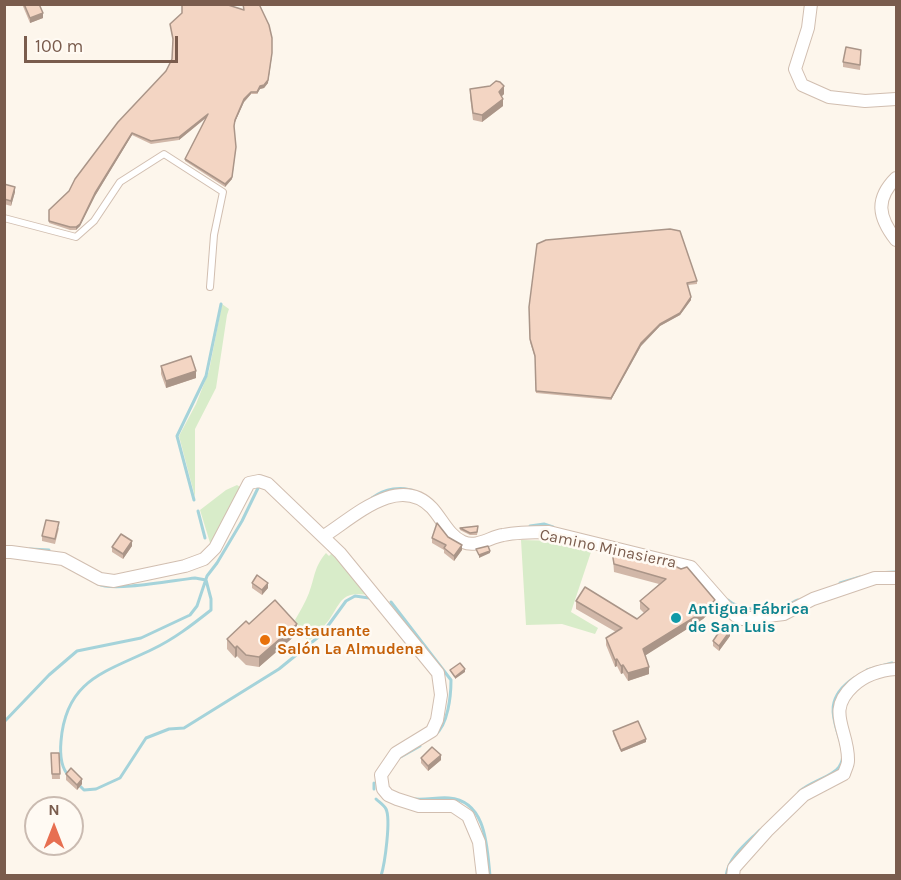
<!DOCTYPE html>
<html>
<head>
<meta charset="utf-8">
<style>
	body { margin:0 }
	#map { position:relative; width:901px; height:880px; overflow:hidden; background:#fdf6ec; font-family:Karla,sans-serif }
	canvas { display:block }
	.frame { position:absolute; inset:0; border:6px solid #7a5c4d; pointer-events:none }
	.north { position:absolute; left:24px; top:796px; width:60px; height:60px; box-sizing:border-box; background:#fffaf3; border:2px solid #cabbb1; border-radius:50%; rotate:0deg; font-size:16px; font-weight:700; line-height:24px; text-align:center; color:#7a5c4d }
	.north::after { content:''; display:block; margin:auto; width:21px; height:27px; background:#e76f51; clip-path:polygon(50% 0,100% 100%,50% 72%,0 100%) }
	.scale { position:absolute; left:24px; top:36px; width:154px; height:27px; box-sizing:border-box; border:3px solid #7a5c4d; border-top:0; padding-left:8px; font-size:18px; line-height:21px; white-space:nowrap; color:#7a5c4d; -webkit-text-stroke:4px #fffaf3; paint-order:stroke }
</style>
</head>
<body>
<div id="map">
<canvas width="901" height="880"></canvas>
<div class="frame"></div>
<div class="north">N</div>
<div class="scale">100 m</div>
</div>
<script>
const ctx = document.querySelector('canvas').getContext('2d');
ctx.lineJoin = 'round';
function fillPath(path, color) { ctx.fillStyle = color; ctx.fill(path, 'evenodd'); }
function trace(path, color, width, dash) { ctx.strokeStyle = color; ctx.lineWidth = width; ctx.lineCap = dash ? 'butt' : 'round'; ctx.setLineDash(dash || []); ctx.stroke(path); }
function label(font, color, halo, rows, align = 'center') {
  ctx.font = font + ' Karla,sans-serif'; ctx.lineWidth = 5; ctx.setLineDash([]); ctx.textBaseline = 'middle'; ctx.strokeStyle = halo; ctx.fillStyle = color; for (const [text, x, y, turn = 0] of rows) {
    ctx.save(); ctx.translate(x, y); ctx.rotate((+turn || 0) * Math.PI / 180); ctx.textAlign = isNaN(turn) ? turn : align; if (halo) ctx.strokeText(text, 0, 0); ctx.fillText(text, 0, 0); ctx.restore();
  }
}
fillPath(new Path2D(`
	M222 304 229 309 227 315 216 388 195 429V497L179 436 196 404 209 371Z
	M237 485 240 487 211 546 200 510 226 490Z
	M521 540 558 541 591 552 571 612 598 628 595 634 562 624 526 625Z
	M333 552 370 595C341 592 343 599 329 620 323 628 315 635 308 642L295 620C300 611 305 603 309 593 315 577 314 567 326 553L329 556Z`), '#d8ecc9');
trace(new Path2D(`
	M372 498C384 489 402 485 416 492
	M194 500 177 436 206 376 221 304
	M198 511 205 538
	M530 526 544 524 553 527
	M30 549 49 550
	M875 573 895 572
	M840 583 860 577
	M728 600C736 608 763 612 775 609 783 608 791 603 798 600
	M391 602 451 680C451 696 448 725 435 735
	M867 670 892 663
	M4 722 49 675 77 651 141 638 190 615 197 606 207 576 217 563 242 521 258 488
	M397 759 420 746
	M69 776C60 767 60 752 61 741 66 679 106 672 153 649 174 639 192 625 211 610V599L206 580 195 578C175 580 113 592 98 584
	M374 783V789
	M78 784 84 790 96 789 120 778 146 738 169 729 184 728 279 669 322 634 346 601 355 596 369 598
	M799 792C809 782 832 777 839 767 856 743 807 709 854 678
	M376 799C379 802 384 805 386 809 391 819 385 863 381 876
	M415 799C427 800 438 797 449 798 487 801 487 848 490 876
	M726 876C729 856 747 843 760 830`), '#a5d3da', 3);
const service = new Path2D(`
	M4 218 76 237 94 221 120 182 164 154 223 192 214 235 210 287`);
const minor = new Path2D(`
	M811 4 808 28 795 69 802 85 829 97 865 101 896 99
	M896 178C875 199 878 217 896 240
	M324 536C354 517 399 473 432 508 442 519 449 536 463 542 477 548 490 537 503 535 518 532 534 532 549 532L691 567 727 608 736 616 742 619 784 614 813 599 875 578H896
	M4 552H11L63 559 100 579 114 581 185 566 204 559 215 548 249 483 259 481 268 484 340 553 438 673 441 695 437 720 432 731 396 753 381 775 383 789 388 795 397 799 419 806H453L468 816 479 842 483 876
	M733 876 734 868 767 831 804 795 844 774C845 770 848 765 848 761 849 730 825 712 853 686 865 675 881 670 896 669`);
trace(service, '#d1beb0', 8);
trace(minor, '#d1beb0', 14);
trace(service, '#fff', 6);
trace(minor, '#fff', 12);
fillPath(new Path2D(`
	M22 4H39L43 18 30 23Z
	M170 24 268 83 264 88 260 89 257 94H251L244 102 235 122 234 128 232 179 225 187 185 161V159L206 118 179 140 151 144 132 135 95 196 80 226 76 230H70L49 223V210L69 191 166 71 172 59 173 41Z
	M861 55 860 70 843 67V62Z
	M470 89 504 94 501 97 503 106 482 122 473 120 470 97Z
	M4 184 15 192 11 206 4 204Z
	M697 281V284L688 285 691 300 680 315 660 326 641 346 611 400 536 393 535 358 530 342 529 307Z
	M161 366 196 378 166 388 161 374Z
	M59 528 55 544 42 541V536Z
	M460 528 478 529 477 535H470L460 530Z
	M448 537 462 550 454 561 444 553V550L432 543V538Z
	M132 546 123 559 112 552V547Z
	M615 549 715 607 703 619 645 655 649 674 628 681 623 673 621 674 617 666 615 667 606 645V638L616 632 576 609V601L637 619 644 613 640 609V601L659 584 614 572 613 558Z
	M252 583 268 588 262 595 252 588Z
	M249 624 297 634 259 667 246 665 237 656 235 658 227 649V639Z
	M730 636 719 651 713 646V641Z
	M613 731 646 742 621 752 613 734Z
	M51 753H59L60 779H52Z
	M421 758 441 760 428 771 421 763Z
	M66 774 82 784 77 790 66 780Z`), '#d1b7a8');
fillPath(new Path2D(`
	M43 13V18L30 23V18Z
	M272 55 268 83 264 88 260 89 257 94V92Z
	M504 86V94L499 99V92Z
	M251 92V94L244 102 235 122 234 129 235 120 244 99Z
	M503 99V106L482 122V115Z
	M208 114V116L179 140V137Z
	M132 133V135L95 196 80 226 76 230V227L95 193Z
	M236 147 232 179 225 187V184Z
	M15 187V192L11 206V201Z
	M691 297V300L680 315 660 326 641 346 611 400V398L641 343 660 324Z
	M196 371V378L166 388V381Z
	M132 541V546L123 559V554Z
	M462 545V550L454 561V556Z
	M490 551V553L479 558V555Z
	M268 583V588L262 595V590Z
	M715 600V607L703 619 643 657V649Z
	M297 624V634L259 667V657Z
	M730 631V636L719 651V646Z
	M237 646V656L235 658V648Z
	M617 659V666L615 667V660Z
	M623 665V673L621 674V666Z
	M649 667V674L628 681V673Z
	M465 669V672L455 679V677Z
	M646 739V742L621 752V750Z
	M441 755V760L428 771V766Z
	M82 779V784L77 790V785Z`), '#aa9588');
const building = new Path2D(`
	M24 4H39L43 13 30 18Z
	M182 4H225L244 10 243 4H259L269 25 272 38V53L268 80 264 85 260 86 257 92H251L244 99 235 120 234 126 236 147 232 177 225 184 185 159 208 114 179 137 151 141 132 133 95 193 80 224 76 227H70L49 221V210L69 191 75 179 118 122 166 71 172 59 173 39 170 24 182 13Z
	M846 47 861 50 860 65 843 62Z
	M496 81 500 82 504 86 499 92 503 99 482 115 473 113 470 89 490 86Z
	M4 184 15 187 11 201 4 199Z
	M670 229 680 231 697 281 687 283 691 297 680 313 660 324 641 343 611 398 536 391 535 356 530 339 529 307 537 244 546 240Z
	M191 356 196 371 166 381 161 366Z
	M46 520 59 522 55 539 42 536Z
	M437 523 448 537 462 545 454 556 444 548 446 545 432 538Z
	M478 526 477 532 470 533 460 528Z
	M121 534 132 541 123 554 112 547Z
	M488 546 490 551 479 555 476 549Z
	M615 549 666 562 681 569 687 567 715 600 703 612 643 649 649 667 628 673 623 665 621 666 617 659 615 660 606 638 622 628 576 601 585 587 637 619 649 609 640 601 666 579 614 564 613 558Z
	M257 575 268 583 262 590 252 583Z
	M275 600 297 624 259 657 246 655 237 646 235 648 227 639 246 621 249 624Z
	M723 626 730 631 719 646 713 641Z
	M460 663 465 669 455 677 450 670Z
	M638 721 646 739 621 750 613 731Z
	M432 747 441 755 428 766 421 758Z
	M51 753H59L60 774H52Z
	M71 768 82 779 77 785 66 774Z`);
fillPath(building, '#f3d5c3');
trace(building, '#aa9588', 1.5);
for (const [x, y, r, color] of [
	[676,618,6,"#0f9aa8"],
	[265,640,6,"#e8710a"]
]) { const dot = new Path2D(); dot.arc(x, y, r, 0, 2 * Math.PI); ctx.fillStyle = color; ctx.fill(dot); trace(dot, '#fffaf3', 2); }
label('16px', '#7a5c4d', '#fffaf3', [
	["Camino Minasierra",608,549,12]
]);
label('bold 16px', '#0d838f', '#fffaf3', [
	["Antigua Fábrica",688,609],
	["de San Luis",688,627]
], 'left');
label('bold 16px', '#c56008', '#fffaf3', [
	["Restaurante",277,631],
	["Salón La Almudena",277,649]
], 'left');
</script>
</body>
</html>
